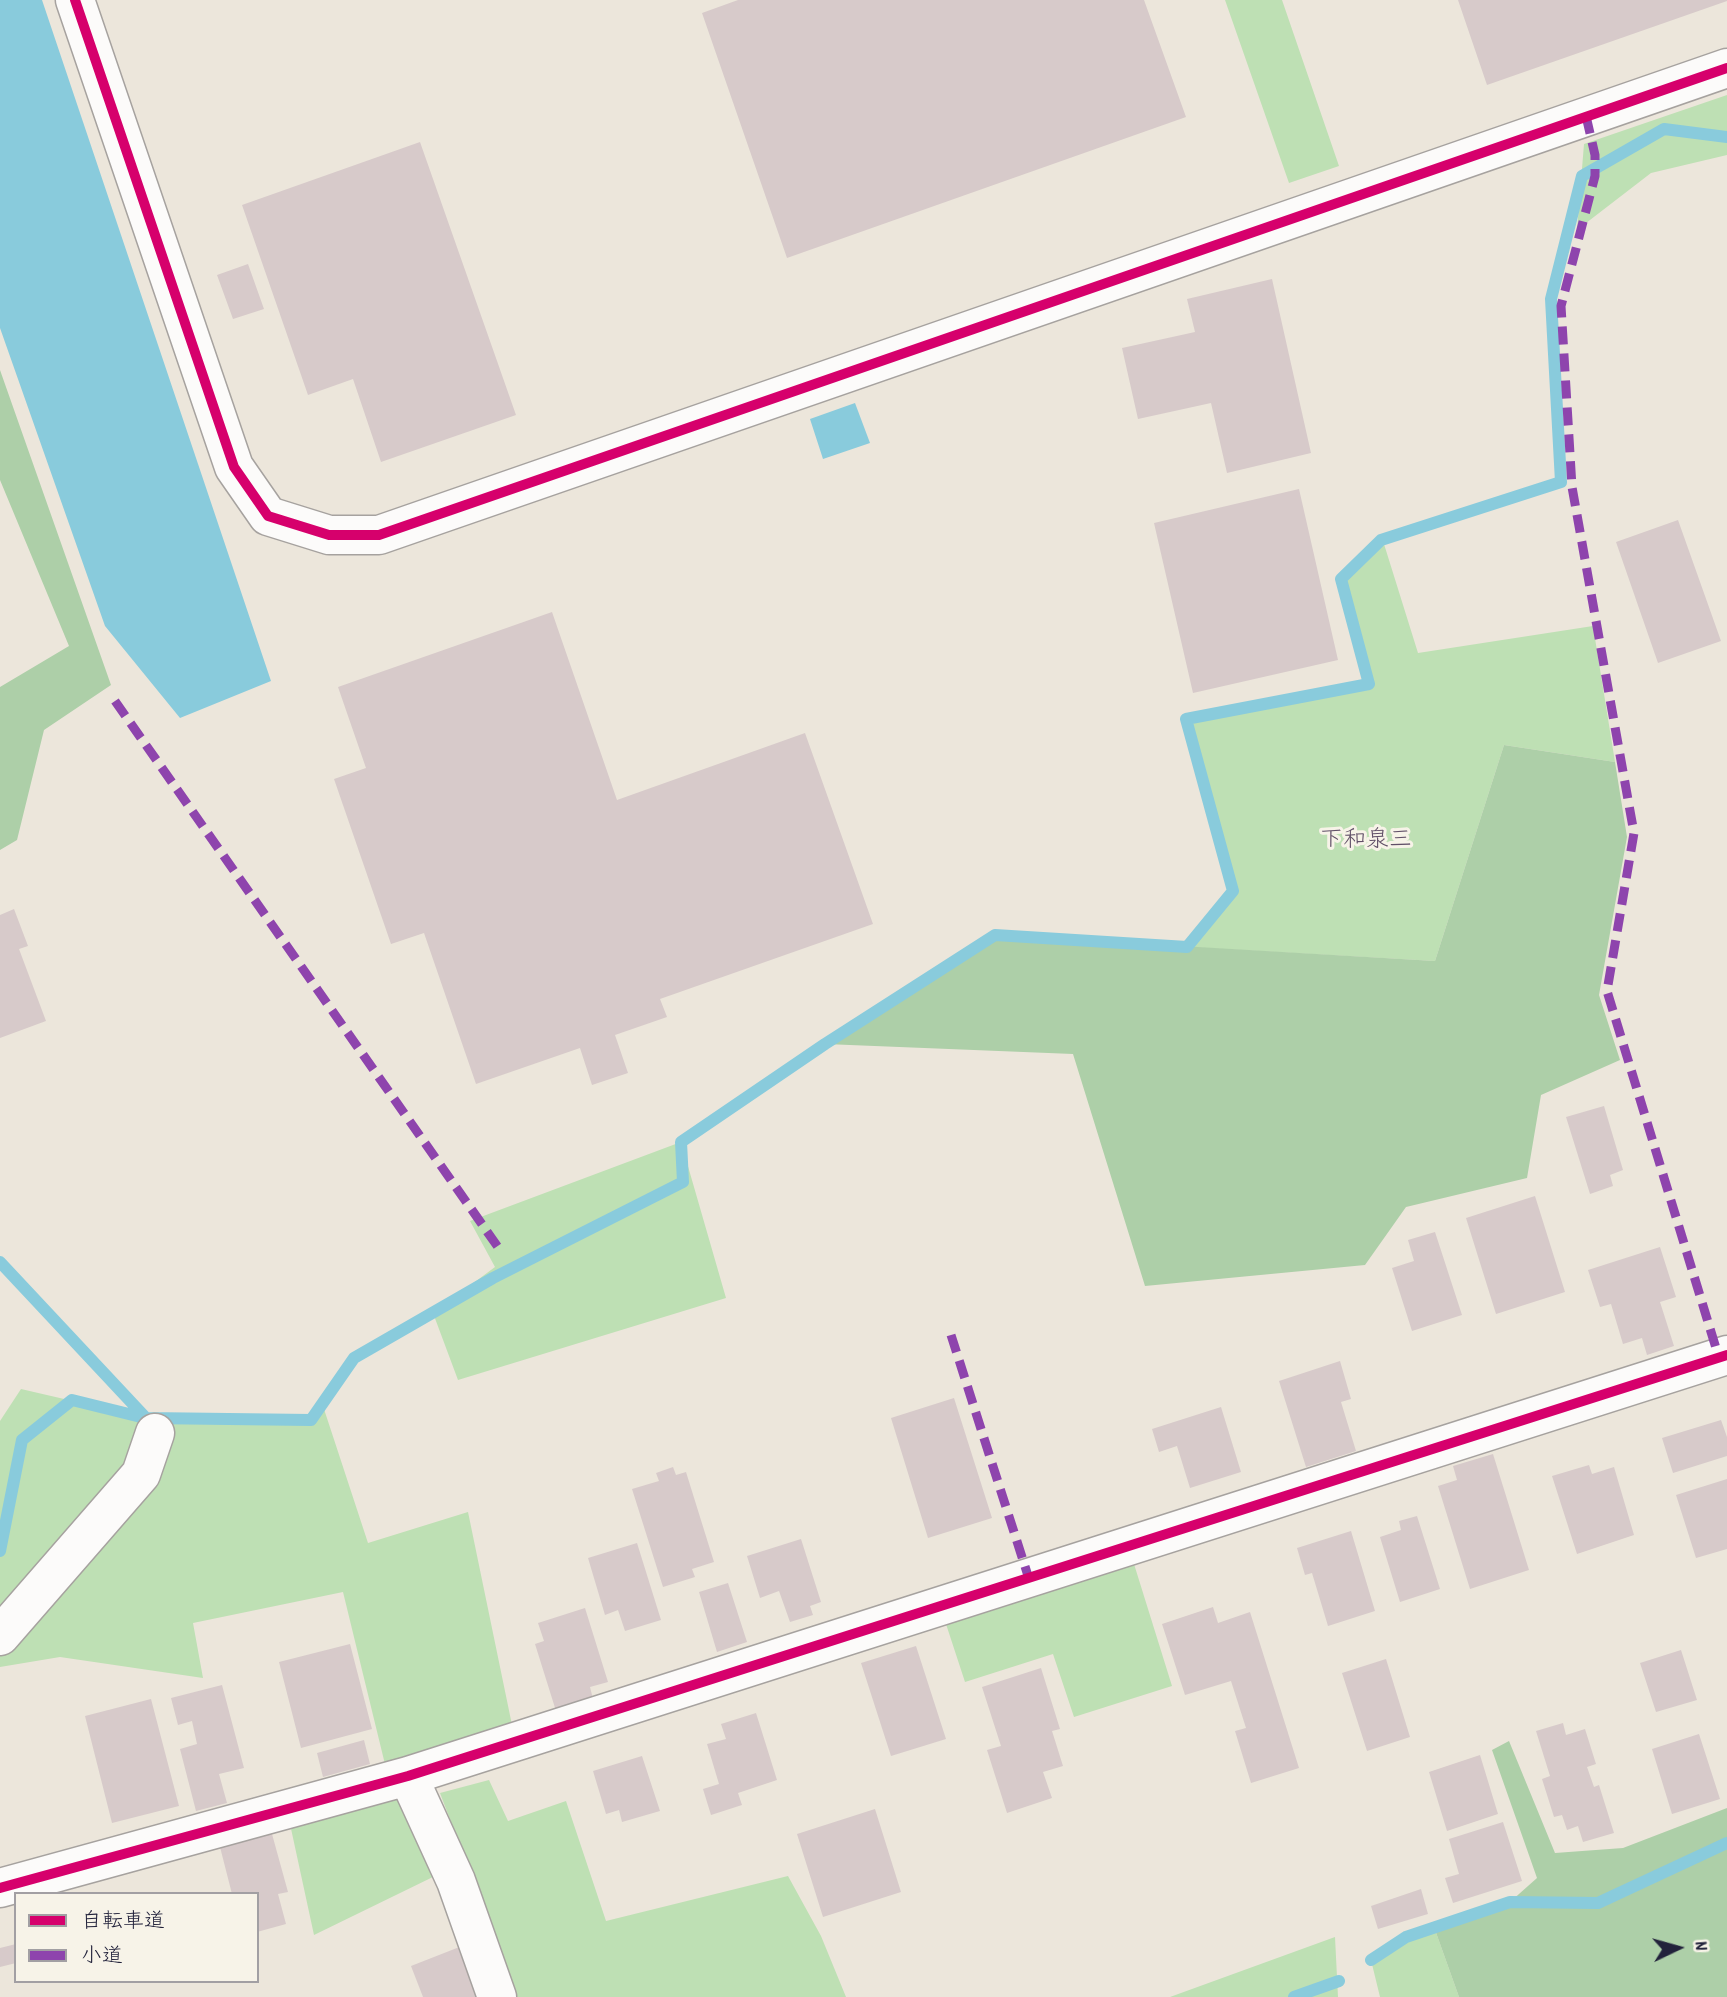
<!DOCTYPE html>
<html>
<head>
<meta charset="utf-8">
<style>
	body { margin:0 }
	#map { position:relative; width:1727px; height:1997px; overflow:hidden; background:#ece6db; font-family:Dekko,"Klee One",sans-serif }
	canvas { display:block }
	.legend { position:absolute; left:14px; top:1892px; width:245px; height:91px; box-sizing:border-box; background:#f7f3e8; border:2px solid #a29fa3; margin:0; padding:9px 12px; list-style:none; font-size:21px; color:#22223b }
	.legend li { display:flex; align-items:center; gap:14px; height:35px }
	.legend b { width:35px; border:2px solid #a29fa3 }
	.north { position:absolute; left:1643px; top:1913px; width:70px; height:70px; -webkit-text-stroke:5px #f7f3e8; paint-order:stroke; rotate:85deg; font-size:19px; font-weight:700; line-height:28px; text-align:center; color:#22223b }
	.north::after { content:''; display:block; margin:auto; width:24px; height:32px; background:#22223b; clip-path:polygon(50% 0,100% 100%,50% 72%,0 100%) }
</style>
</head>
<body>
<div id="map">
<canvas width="1727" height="1997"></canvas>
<ul class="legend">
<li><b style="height:9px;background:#d6006c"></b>自転車道</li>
<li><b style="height:9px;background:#8e44ad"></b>小道</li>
</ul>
<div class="north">N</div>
</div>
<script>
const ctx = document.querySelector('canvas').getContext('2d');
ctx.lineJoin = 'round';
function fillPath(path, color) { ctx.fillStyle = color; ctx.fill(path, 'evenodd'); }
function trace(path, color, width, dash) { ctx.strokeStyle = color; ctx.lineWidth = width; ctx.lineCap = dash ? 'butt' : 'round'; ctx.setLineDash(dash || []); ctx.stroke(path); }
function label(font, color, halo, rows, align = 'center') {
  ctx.font = font + ' Dekko,"Klee One",sans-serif'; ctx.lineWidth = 6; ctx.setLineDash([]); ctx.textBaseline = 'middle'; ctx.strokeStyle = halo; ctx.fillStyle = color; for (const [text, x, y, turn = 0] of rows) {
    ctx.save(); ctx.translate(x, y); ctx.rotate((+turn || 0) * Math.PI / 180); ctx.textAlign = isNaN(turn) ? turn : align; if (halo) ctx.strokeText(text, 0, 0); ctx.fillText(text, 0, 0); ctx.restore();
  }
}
fillPath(new Path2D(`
	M1225 0H1282L1339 166 1289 183Z
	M1727 95V155L1651 173 1577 230 1584 144Z
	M1384 544 1418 653 1593 626 1615 762 1504 745 1435 961 1187 947 1233 891 1186 720 1368 684 1341 579Z
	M681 1142 726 1298 458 1380 433 1313 495 1267 470 1221Z
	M21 1389 146 1418 311 1420 322 1403 368 1543 468 1512 512 1725 394 1766 437 1875 314 1935 290 1824 392 1793 343 1592 193 1623 203 1678 60 1657 0 1667V1421Z
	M1134 1564 1172 1686 1074 1717 1053 1654 965 1682 946 1624Z
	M489 1780 508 1821 566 1801 606 1921 788 1876 821 1936 846 1997H517L440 1793Z
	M1434 1927 1459 1997H1380L1371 1960 1406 1937Z
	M1335 1937 1338 1997H1170Z`), '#bee0b4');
fillPath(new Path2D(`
	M0 370 111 685 44 730 17 840 0 850V687L69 646 0 480Z
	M1504 745 1615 762 1627 837 1599 995 1620 1060 1541 1095 1527 1178 1406 1207 1365 1265 1145 1286 1073 1054 825 1044 995 935 1435 961Z
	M1509 1741 1555 1853 1623 1848 1727 1808V1997H1459L1434 1927 1510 1902 1537 1878 1492 1750Z`), '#adcfa8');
fillPath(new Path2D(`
	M0 0H42L271 681 180 718 105 626 0 328Z
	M855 403 870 443 823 459 810 419Z`), '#89cbdc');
trace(new Path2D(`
	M0 1262 146 1418 311 1420 354 1358 493 1278 683 1182 681 1142 825 1044 995 935 1187 947 1233 891 1186 719 1369 684 1341 579 1381 540 1561 482 1551 299 1582 176 1664 129 1727 137
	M0 1551 22 1440 72 1400 145 1418
	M1371 1960 1406 1937 1510 1902 1598 1903 1727 1843
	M1294 1997 1339 1981`), '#89cbdc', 12);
fillPath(new Path2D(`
	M738 0H1144L1186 117 787 258 702 13Z
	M1458 0H1727V1L1487 85Z
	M420 142 516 415 381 462 353 379 308 395 242 205Z
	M248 264 264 309 233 319 217 275Z
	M1272 279 1311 453 1227 473 1211 403 1138 419 1122 348 1195 332 1187 299Z
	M1299 489 1338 660 1193 693 1154 523Z
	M1678 520 1721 641 1658 663 1616 542Z
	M552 612 617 800 805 733 873 924 660 999 667 1017 615 1035 628 1073 592 1085 580 1048 476 1084 424 933 391 944 334 779 366 768 338 687Z
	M14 909 28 946 19 949 46 1021 0 1038V915Z
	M1604 1106 1623 1170 1610 1175 1613 1186 1590 1194 1566 1117Z
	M1535 1196 1565 1292 1496 1314 1466 1218Z
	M1435 1232 1462 1315 1412 1331 1392 1268 1414 1261 1408 1240Z
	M1660 1247 1676 1297 1660 1302 1674 1346 1647 1355 1642 1338 1623 1344 1611 1304 1600 1307 1588 1270Z
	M1340 1361 1351 1399 1341 1402 1356 1451 1306 1467 1279 1381Z
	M954 1398 992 1518 928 1538 891 1418Z
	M1221 1407 1241 1472 1190 1488 1177 1446 1159 1452 1152 1429Z
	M1721 1420 1727 1437V1456L1673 1473 1662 1438Z
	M1493 1454 1529 1570 1470 1589 1438 1486 1457 1480 1453 1466Z
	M1589 1465 1592 1474 1614 1467 1634 1535 1577 1554 1552 1476Z
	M673 1467 676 1475 686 1472 714 1562 692 1569 695 1577 663 1587 632 1489 659 1481 656 1473Z
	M1727 1479V1549L1696 1558 1676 1495Z
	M1417 1516 1440 1589 1400 1602 1380 1537 1401 1530 1399 1521Z
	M1351 1531 1375 1611 1328 1626 1312 1573 1305 1575 1297 1548Z
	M801 1539 821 1602 810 1606 813 1615 790 1622 779 1591 760 1598 747 1556Z
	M637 1543 661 1620 625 1631 618 1610 605 1615 588 1558Z
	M728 1583 747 1642 717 1652 699 1592Z
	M1213 1607 1218 1623 1250 1612 1299 1768 1251 1783 1235 1731 1246 1728 1231 1681 1185 1695 1162 1624Z
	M585 1608 608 1682 590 1687 593 1699 556 1711 535 1644 544 1641 538 1623Z
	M350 1644 372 1729 301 1748 279 1662Z
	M916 1646 946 1739 891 1756 861 1663Z
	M1681 1650 1697 1700 1656 1712 1640 1663Z
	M1386 1659 1410 1737 1367 1751 1342 1673Z
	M1041 1668 1060 1729 1052 1731 1063 1766 1043 1772 1052 1798 1007 1813 987 1750 1001 1746 982 1687Z
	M222 1685 244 1768 219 1774 227 1803 196 1811 180 1749 197 1744 192 1721 178 1725 171 1698Z
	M151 1699 179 1806 112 1823 85 1716Z
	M756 1713 777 1780 738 1793 742 1805 711 1815 703 1789 719 1784 707 1744 726 1739 721 1724Z
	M1563 1723 1566 1735 1585 1729 1596 1764 1587 1767 1594 1787 1599 1785 1614 1833 1583 1842 1578 1826 1567 1830 1562 1815 1554 1817 1542 1779 1550 1776 1536 1731Z
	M1699 1734 1720 1799 1672 1814 1652 1749Z
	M364 1740 370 1764 323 1777 317 1753Z
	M1480 1755 1498 1814 1447 1831 1429 1772Z
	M642 1756 660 1811 622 1822 619 1810 606 1814 593 1771Z
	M875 1809 901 1892 823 1917 797 1834Z
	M1503 1822 1522 1881 1453 1903 1445 1878 1459 1874 1449 1839Z
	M272 1834 288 1892 278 1894 286 1924 257 1932V1894H232L220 1847Z
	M1421 1889 1428 1914 1378 1929 1371 1906Z
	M16 1944V1963L0 1967V1948Z
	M462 1946 481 1997H423L411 1966Z`), '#d7caca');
const minor = new Path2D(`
	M75 0 234 467 268 516 329 535H379L1727 68
	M0 1636 141 1474 155 1433
	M408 1776 456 1881 497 1997
	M0 1888 408 1776 1727 1355`);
trace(minor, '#a6a29f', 41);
trace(minor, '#fcfbfa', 38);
trace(new Path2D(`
	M1586 116 1595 155V176L1561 306 1572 487 1634 833 1607 991 1719 1358
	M115 701 500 1250
	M951 1335 1029 1579`), '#8e44ad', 9, [18, 9]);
trace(new Path2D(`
	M75 0 234 467 268 516 329 535H379L1727 68
	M0 1888 408 1776 1727 1355`), '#d6006c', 10);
label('23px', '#615068', '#f7f3e8', [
	["下和泉三",1366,843]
]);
</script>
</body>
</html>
